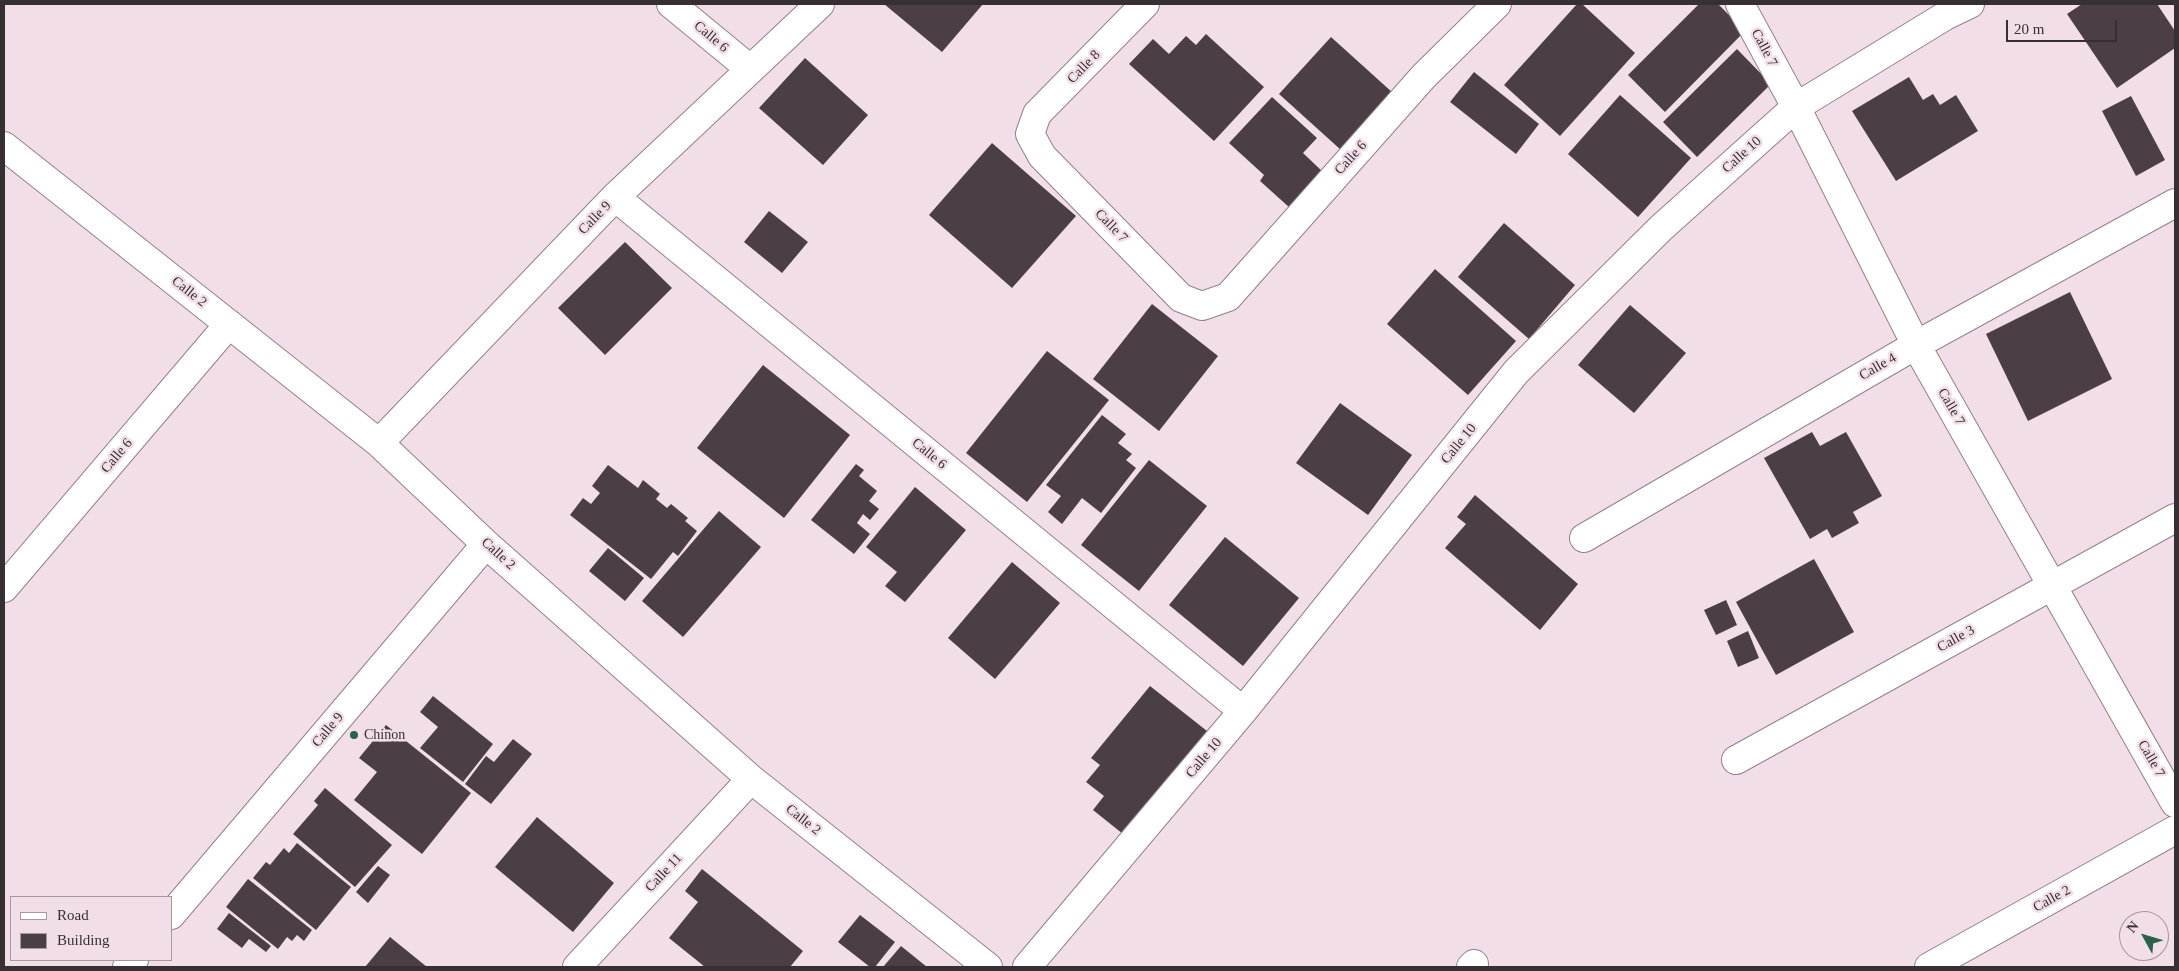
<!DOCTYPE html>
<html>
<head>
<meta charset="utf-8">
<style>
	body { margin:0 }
	#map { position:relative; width:2179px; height:971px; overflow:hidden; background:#f1dee8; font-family:"Times New Roman",serif }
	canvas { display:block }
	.frame { position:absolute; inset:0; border:5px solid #362f33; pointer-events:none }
	.legend { position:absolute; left:10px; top:896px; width:162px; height:65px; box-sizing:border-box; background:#f1dee8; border:1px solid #a698a0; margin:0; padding:6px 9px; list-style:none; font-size:15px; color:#362f33 }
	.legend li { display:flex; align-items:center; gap:10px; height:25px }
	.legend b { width:25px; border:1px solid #a698a0 }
	.north { position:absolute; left:2119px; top:911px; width:50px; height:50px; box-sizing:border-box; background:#f1dee8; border:1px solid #a698a0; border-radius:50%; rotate:309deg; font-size:14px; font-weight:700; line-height:20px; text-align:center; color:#362f33 }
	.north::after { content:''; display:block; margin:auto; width:18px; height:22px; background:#29624b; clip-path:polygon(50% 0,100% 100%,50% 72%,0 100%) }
	.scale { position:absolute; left:2006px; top:20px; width:111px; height:22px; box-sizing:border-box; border:2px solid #362f33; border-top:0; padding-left:6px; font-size:15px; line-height:18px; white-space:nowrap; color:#362f33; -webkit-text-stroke:4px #f1dee8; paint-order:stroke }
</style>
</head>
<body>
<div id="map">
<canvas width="2179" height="971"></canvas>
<div class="frame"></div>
<ul class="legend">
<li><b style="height:6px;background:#fff"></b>Road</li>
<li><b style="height:14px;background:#4c3e46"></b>Building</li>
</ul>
<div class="north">N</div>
<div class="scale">20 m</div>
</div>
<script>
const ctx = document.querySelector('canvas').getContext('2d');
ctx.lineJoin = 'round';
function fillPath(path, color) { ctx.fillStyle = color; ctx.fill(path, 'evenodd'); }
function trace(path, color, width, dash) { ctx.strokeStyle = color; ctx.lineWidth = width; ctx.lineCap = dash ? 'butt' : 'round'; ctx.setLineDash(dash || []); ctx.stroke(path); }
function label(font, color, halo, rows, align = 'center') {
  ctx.font = font + ' "Times New Roman",serif'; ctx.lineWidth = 5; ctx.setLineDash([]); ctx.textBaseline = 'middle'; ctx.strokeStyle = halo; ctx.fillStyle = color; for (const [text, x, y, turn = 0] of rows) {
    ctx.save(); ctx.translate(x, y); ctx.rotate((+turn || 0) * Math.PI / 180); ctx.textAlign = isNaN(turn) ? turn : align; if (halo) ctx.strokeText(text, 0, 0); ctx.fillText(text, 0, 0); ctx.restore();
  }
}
fillPath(new Path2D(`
	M884 4H983L942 52Z
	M1577 4H1582L1635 53 1560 136 1504 85Z
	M1699 4H1718L1745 31 1665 112 1628 75Z
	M2082 4H2157L2175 31V48L2117 88 2067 14Z
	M1206 34 1264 87 1214 141 1129 64 1153 39 1169 54 1186 36 1196 45Z
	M1331 37 1393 93 1341 150 1279 94Z
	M1737 49 1771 84 1697 157 1663 122Z
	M805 58 868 115 823 165 759 108Z
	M1474 72 1539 124 1516 154 1450 102Z
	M1909 77 1923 100 1933 94 1940 105 1956 95 1978 131 1896 181 1852 111Z
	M1620 95 1691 158 1638 217 1568 154Z
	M2131 96 2165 160 2136 176 2102 111Z
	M1272 97 1317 138 1303 153 1323 172 1290 208 1260 181 1264 175 1229 143Z
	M992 143 1076 216 1012 288 929 215Z
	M769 211 808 242 782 273 744 242Z
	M1504 223 1575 285 1529 339 1458 277Z
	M625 242 672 288 605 355 558 308Z
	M1435 269 1516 341 1468 395 1387 324Z
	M2070 292 2112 379 2028 421 1986 334Z
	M1152 304 1218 356 1159 431 1093 379Z
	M1630 305 1686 353 1634 413 1578 365Z
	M1047 351 1109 400 1027 502 966 453Z
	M763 365 850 435 784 518 697 448Z
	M1340 403 1412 455 1368 515 1296 463Z
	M1102 415 1126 434 1118 443 1132 454 1126 460 1136 468 1101 513 1082 498 1062 524 1048 512 1061 496 1046 485Z
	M1812 432 1820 446 1846 432 1882 496 1853 512 1859 523 1832 538 1827 529 1810 539 1764 458Z
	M1149 460 1207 506 1139 591 1081 545Z
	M856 464 864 470 859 476 877 491 869 501 879 509 870 520 863 514 857 523 870 534 854 554 811 520Z
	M608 465 638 488 643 480 660 494 656 499 667 508 671 504 688 518 685 521 697 531 678 556 673 552 651 579 570 515 583 498 591 504 600 493 592 486Z
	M915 487 966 530 905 602 885 586 897 572 866 547Z
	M1475 495 1578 584 1540 630 1445 548 1466 524 1457 517Z
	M719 511 761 547 683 637 642 601Z
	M1225 537 1299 598 1243 666 1169 605Z
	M608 548 644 578 625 601 589 571Z
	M1814 559 1854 632 1776 675 1736 602Z
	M1012 562 1060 603 995 679 948 638Z
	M1726 600 1737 625 1716 635 1704 610Z
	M1748 631 1759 658 1738 667 1727 641Z
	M1150 686 1207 731 1123 834 1093 810 1104 796 1086 782 1100 765 1091 758Z
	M433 696 493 744 463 782 420 748 438 727 420 712Z
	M386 725 471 793 422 854 354 800 377 772 359 758Z
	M513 739 532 754 491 804 465 784 486 756 494 762Z
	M325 788 392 845 355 887 293 834 318 805 314 801Z
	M537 817 614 883 573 932 495 867Z
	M297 843 351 887 316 930 253 878 266 862 270 865 284 848 289 853Z
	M378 866 390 875 368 903 356 892Z
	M702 869 803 951 790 967H705L669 938 698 902 685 891Z
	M248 879 312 930 304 941 297 935 292 941 287 937 278 949 226 907Z
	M229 913 271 946 266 952 249 939 242 948 217 929Z
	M860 915 895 942 875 967H870L838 942Z
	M390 937 427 967H365Z
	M901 946 927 967H883Z`), '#4c3e46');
const minor = new Path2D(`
	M671 4 750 69
	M1145 4 1037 114 1030 134 1042 156 1181 298 1202 306 1228 297 1424 76 1497 4
	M1740 4 1796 107 1916 345 2175 803
	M4 146 379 443 486 544 751 779 988 967
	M615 197 1243 711
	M379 443 615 197 820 4
	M1584 538 1916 345 2175 203
	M4 588 229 324
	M1736 760 2175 518
	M171 915 486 544
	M127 967 134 960
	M577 967 751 779
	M1027 967 1243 711 1516 372 1661 228 1796 107 1945 16 1970 4
	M1471 967 1474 964
	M1929 967 2175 830`);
trace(minor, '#92828a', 30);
trace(minor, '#fff', 28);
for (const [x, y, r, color] of [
	[354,735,5,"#29624b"]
]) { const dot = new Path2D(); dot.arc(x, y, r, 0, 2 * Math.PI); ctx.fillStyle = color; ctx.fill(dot); trace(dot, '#f1dee8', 2); }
label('14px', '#362f33', '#f1dee8', [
	["Calle 6",711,37,40],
	["Calle 7",1764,48,62],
	["Calle 8",1084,67,-46],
	["Calle 10",1742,155,-42],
	["Calle 6",1351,158,-48],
	["Calle 9",595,218,-46],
	["Calle 7",1111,226,46],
	["Calle 2",189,292,38],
	["Calle 4",1878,367,-30],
	["Calle 7",1951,407,60],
	["Calle 10",1459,444,-51],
	["Calle 6",929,454,39],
	["Calle 6",117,456,-50],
	["Calle 2",498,554,42],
	["Calle 3",1956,639,-29],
	["Calle 9",328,730,-50],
	["Calle 10",1204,758,-50],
	["Calle 7",2151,759,60],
	["Calle 2",803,820,38],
	["Calle 11",664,873,-47],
	["Calle 2",2052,899,-29]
]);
label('14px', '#362f33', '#f1dee8', [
	["Chinon",364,735]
], 'left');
</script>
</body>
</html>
